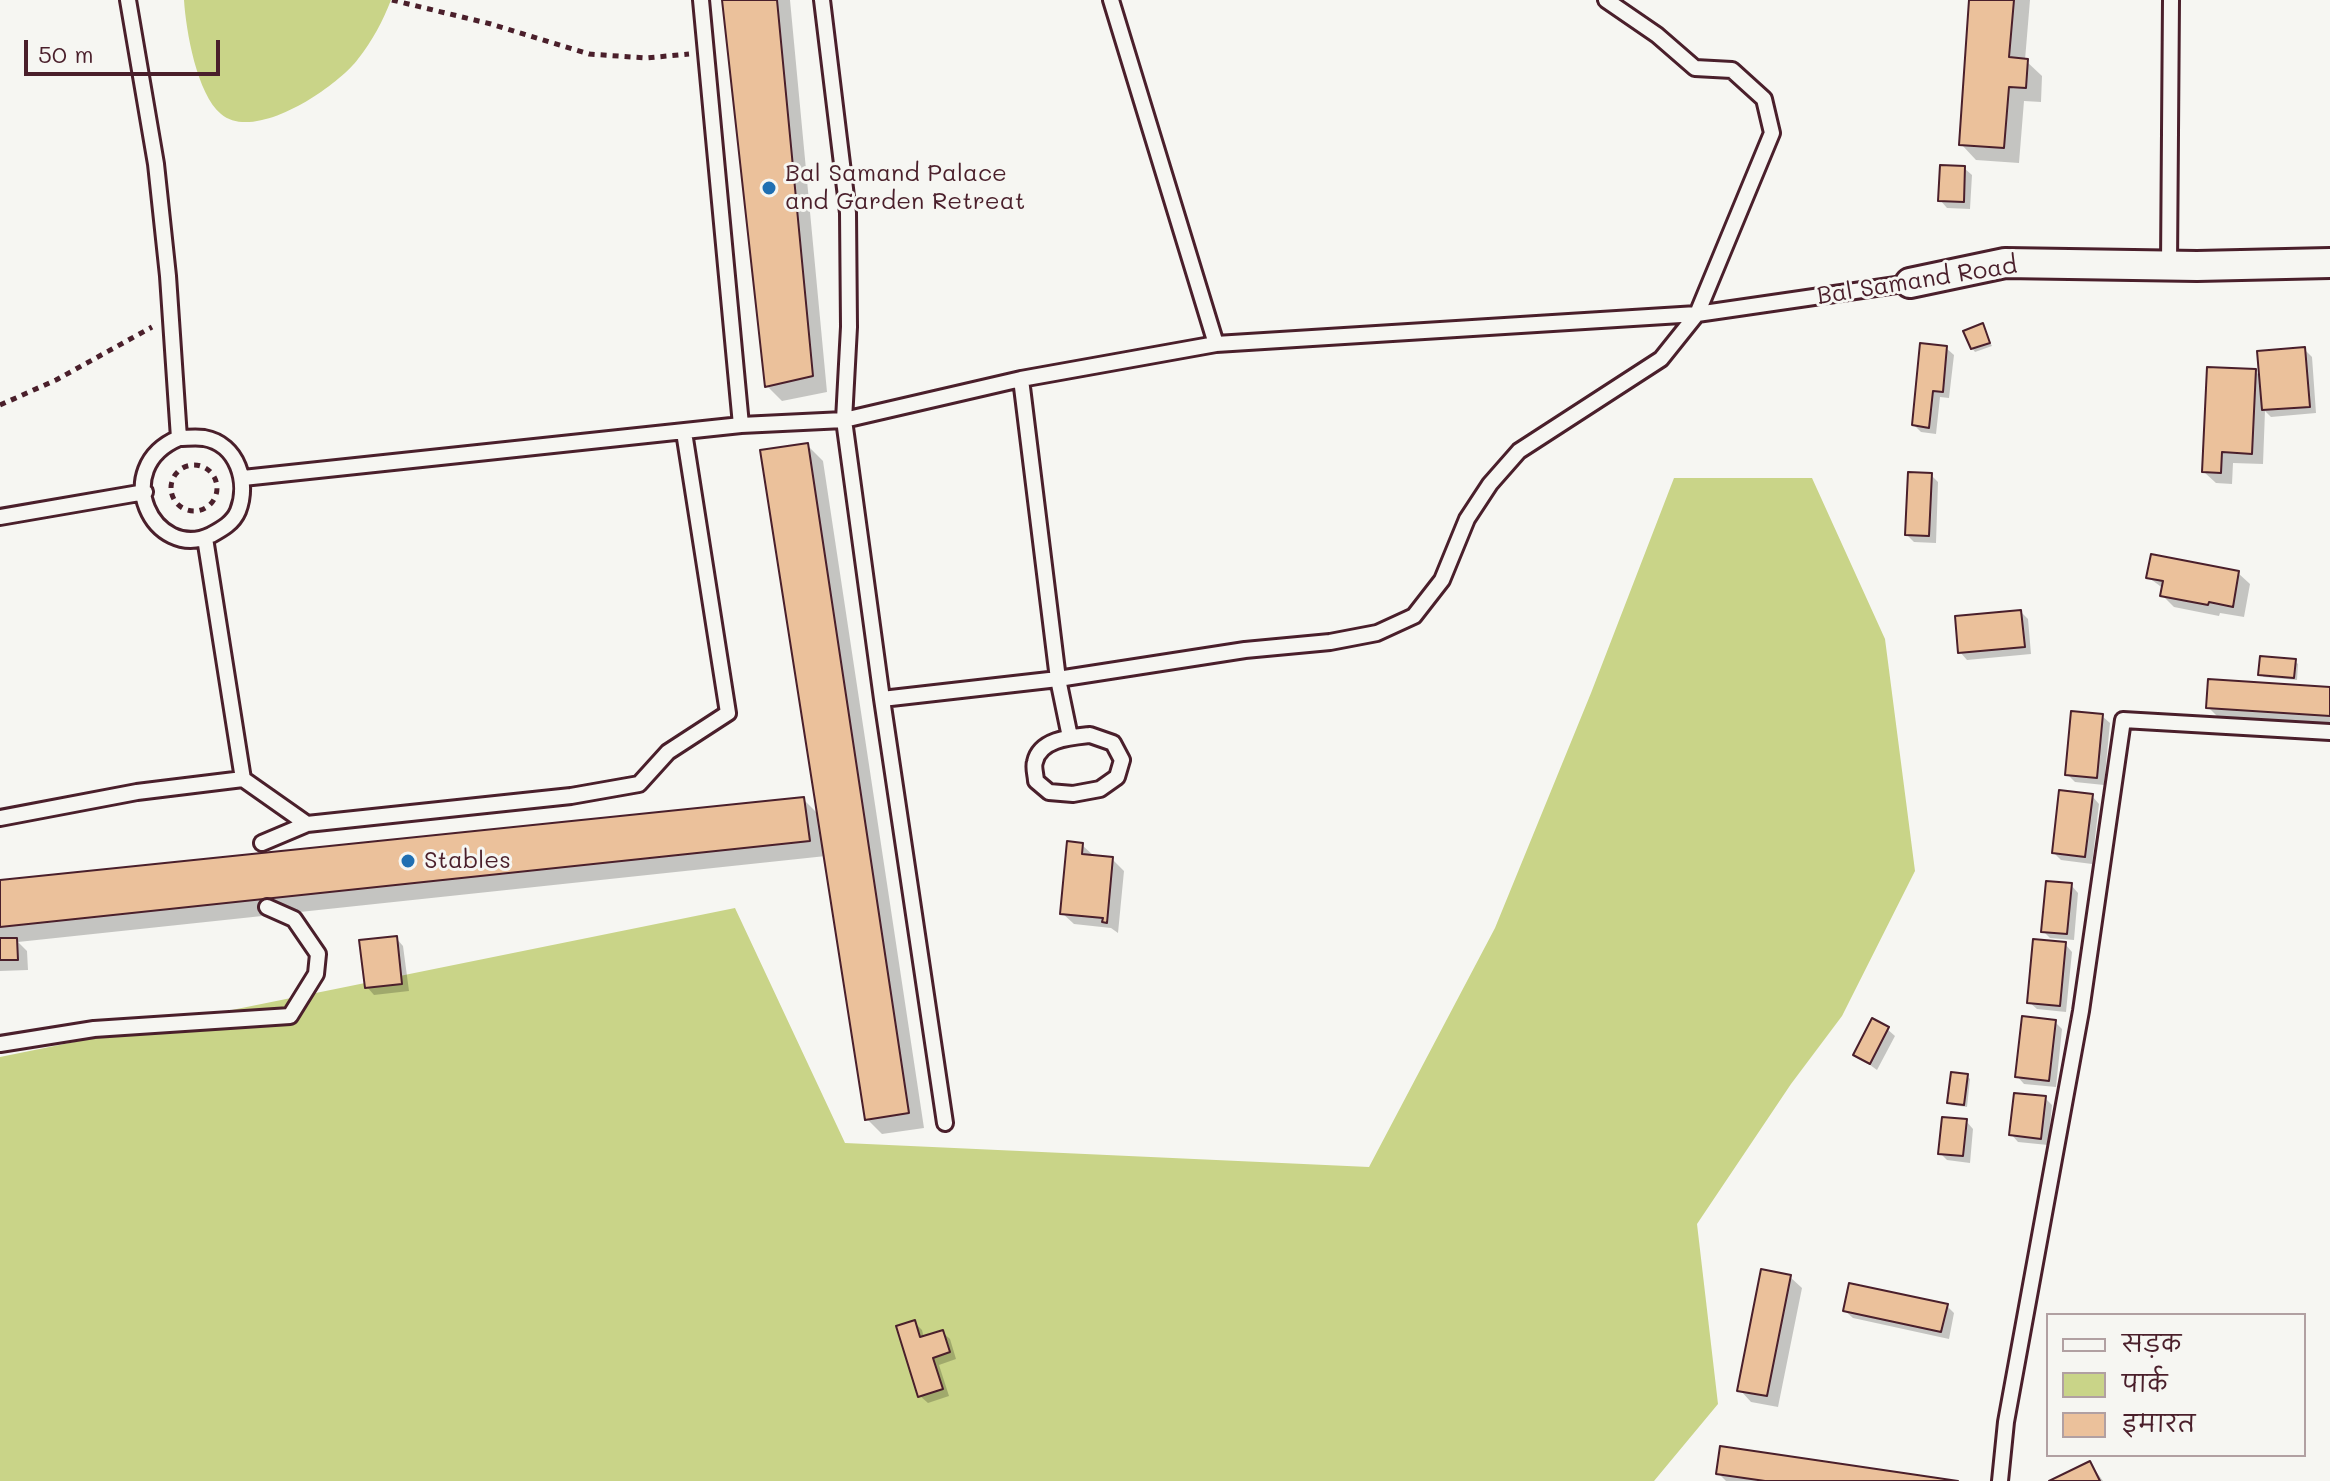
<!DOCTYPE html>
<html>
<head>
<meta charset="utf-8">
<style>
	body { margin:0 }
	#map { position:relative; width:2330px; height:1481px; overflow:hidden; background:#f6f6f2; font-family:Mali,"Playpen Sans Deva",sans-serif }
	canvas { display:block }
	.legend { position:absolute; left:2046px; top:1313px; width:260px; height:144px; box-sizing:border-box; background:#f6f6f2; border:2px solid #b1a0a2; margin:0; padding:10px 14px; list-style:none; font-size:24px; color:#4a1f2b }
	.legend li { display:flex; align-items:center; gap:16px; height:40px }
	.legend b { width:40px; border:2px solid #b1a0a2 }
	.scale { position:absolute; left:24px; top:40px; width:196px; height:36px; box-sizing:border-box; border:4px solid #4a1f2b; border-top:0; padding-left:10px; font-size:24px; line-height:28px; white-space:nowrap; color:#4a1f2b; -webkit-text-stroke:6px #f6f6f2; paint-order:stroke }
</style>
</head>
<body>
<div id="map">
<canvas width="2330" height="1481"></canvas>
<ul class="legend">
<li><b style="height:10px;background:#f6f6f2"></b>सड़क</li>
<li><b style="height:22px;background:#c9d488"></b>पार्क</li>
<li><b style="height:22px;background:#ebc19b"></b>इमारत</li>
</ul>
<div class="scale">50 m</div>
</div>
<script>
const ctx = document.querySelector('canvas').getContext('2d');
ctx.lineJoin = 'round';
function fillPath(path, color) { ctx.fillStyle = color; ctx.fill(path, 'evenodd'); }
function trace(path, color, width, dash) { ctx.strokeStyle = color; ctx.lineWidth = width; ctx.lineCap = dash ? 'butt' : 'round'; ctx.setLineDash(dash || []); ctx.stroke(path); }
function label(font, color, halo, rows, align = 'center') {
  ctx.font = font + ' Mali,sans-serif'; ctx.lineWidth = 6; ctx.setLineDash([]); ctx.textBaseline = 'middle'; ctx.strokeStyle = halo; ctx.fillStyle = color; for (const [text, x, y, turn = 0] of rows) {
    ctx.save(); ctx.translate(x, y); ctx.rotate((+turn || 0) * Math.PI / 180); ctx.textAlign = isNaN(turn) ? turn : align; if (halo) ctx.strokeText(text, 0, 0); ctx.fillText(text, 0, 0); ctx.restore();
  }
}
fillPath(new Path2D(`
	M184 0H391C383 21 372 41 358 59 337 87 255 143 221 114 197 94 186 31 184 0Z
	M1674 478H1812L1885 639 1915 871 1842 1016 1791 1084 1697 1224 1718 1404 1654 1481H0V1057L735 908 845 1143 1369 1167 1495 928 1591 693Z`), '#c9d488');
fillPath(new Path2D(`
	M724 0H790L827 392 782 401 767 386Z
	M1971 0H2030L2025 60 2042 76 2041 102 2024 101 2019 163 1976 160 1961 144Z
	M1964 168 1972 175 1970 209 1947 208 1940 200Z
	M1982 326 1992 346 1975 352 1972 348Z
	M1946 348 1954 355 1949 398 1940 397 1936 434 1921 432 1914 425Z
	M2304 349 2312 357 2316 413 2271 417 2265 411 2263 464 2233 463 2232 484 2216 483 2204 472 2255 371 2261 377Z
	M807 445 823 461 924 1128 882 1134 867 1119 826 856 18 942 27 951 28 970 0 971V882L803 799 820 816Z
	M1931 475 1938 482 1936 543 1914 542 1907 535Z
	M2238 573 2250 584 2244 617 2220 613 2219 616 2174 607 2162 595 2164 589 2148 577Z
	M2021 612 2028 619 2031 654 1967 660 1960 652Z
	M2295 661 2298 664 2297 680 2264 677 2260 674Z
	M2330 689V726L2220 719 2208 707Z
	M2102 716 2110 723 2104 785 2075 782 2067 774Z
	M2092 796 2099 804 2092 864 2061 860 2054 853Z
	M1082 845 1094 856 1112 859 1124 871 1118 933 1111 928 1074 924 1062 913Z
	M2071 885 2078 893 2074 940 2050 938 2043 931Z
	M396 938 403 946 409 991 374 995 367 987Z
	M2065 944 2072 952 2066 1012 2037 1009 2029 1002Z
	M2055 1022 2062 1029 2056 1087 2024 1084 2017 1076Z
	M1887 1029 1895 1036 1877 1070 1855 1054Z
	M1967 1076 1970 1079 1967 1107 1952 1105 1949 1102Z
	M2045 1098 2052 1105 2048 1145 2018 1142 2011 1134Z
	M1966 1121 1973 1129 1970 1163 1947 1160 1940 1153Z
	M1790 1277 1802 1288 1778 1407 1751 1402 1740 1390Z
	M1947 1306 1954 1313 1949 1339 1853 1318 1845 1311Z
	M914 1322 922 1330 924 1338 942 1332 950 1339 956 1359 939 1365 949 1396 928 1403 920 1396Z
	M2090 1463 2103 1481H2054Z
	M1718 1473 1945 1481H1726Z`), '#0003');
const building = new Path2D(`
	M722 0H777L813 376 765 387Z
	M1969 0H2014L2009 57 2028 59 2026 88 2009 87 2004 148 1959 145Z
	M1940 165 1965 166 1964 202 1938 201Z
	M1983 323 1990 343 1971 349 1963 331Z
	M1920 343 1947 346 1943 392 1933 391 1929 428 1912 425Z
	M2305 347 2310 407 2262 410 2257 351Z
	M2207 367 2256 369 2252 454 2222 452 2221 473 2202 472Z
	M808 443 909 1113 865 1120 760 450Z
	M1908 472 1932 473 1929 536 1905 535Z
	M2151 554 2239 571 2233 607 2209 602 2208 605 2160 596 2163 581 2146 578Z
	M2021 610 2025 647 1958 653 1955 616Z
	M2260 656 2296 659 2294 678 2258 675Z
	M2208 679 2330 687V716L2206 708Z
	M2071 711 2103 714 2097 778 2065 775Z
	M2059 790 2093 794 2085 857 2052 853Z
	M804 797 810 841 0 927V880Z
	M1067 841 1083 843 1082 854 1113 857 1107 923 1102 922 1103 918 1060 914Z
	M2046 881 2072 883 2067 934 2041 932Z
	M397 936 402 984 365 988 359 940Z
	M0 938H17L18 960H0Z
	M2033 939 2066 942 2060 1006 2027 1003Z
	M2022 1016 2056 1020 2049 1081 2015 1077Z
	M1872 1018 1889 1027 1870 1064 1853 1055Z
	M1951 1072 1968 1074 1964 1105 1947 1103Z
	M2014 1093 2046 1096 2041 1139 2009 1135Z
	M1942 1117 1967 1119 1963 1156 1938 1154Z
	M1761 1269 1791 1275 1767 1396 1737 1391Z
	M1849 1283 1948 1304 1941 1332 1843 1311Z
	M915 1320 920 1337 943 1330 950 1352 933 1358 943 1389 918 1397 896 1326Z
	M1720 1446 1958 1481H1765L1716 1474Z
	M2090 1461 2100 1481H2049Z`);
fillPath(building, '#ebc19b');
trace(building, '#4a1f2b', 2);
const service = new Path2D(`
	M128 0 156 164 168 276 179 438
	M701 0 741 425
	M822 0 848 213 849 327 844 420 882 699 1058 679 1245 650 1330 642 1377 633 1414 616 1442 580 1467 519 1490 484 1519 451 1661 359 1697 314 1772 133 1764 99 1732 70 1695 68 1657 35 1606 0
	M1111 0 1216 344
	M2169 265 2171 0
	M1021 379 1058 679 1070 737
	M179 438C187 438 196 437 204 438 238 444 249 483 238 511 233 523 222 529 211 535 154 562 108 468 179 438Z
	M243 478 741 425 844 420 1021 379 1216 344 1697 314 1910 283
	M0 517 145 492
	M205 538 243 779
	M882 699 945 1123
	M1090 735 1113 743 1122 760 1117 777 1100 789 1073 794 1049 792 1036 781C1036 776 1033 767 1035 762 1040 739 1071 737 1090 735Z
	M0 818 137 792 243 779 307 824 571 796 639 784 668 752 728 713 684 432
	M262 843 307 824
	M0 1044 94 1029 290 1016 316 974 318 954 294 919 267 907
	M2000 1481 2006 1422 2081 1011 2123 720 2330 732`);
const minor = new Path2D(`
	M1910 283 2005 263 2197 266 2330 263`);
trace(service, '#4a1f2b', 20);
trace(minor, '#4a1f2b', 34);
trace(new Path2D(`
	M392 0 491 24 589 54 646 58 689 54
	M0 405 56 380 152 327
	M171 488a23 23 0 1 1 46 0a23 23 0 1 1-46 0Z`), '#4a1f2b', 5, [6, 6]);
trace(service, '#f6f6f2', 14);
trace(minor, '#f6f6f2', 28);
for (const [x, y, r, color] of [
	[769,188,8,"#1f6fb2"],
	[408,861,8,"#1f6fb2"]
]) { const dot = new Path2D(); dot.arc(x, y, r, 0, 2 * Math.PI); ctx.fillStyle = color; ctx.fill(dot); trace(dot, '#f6f6f2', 3); }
label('24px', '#4a1f2b', '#f6f6f2', [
	["Bal Samand Palace",785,174],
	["and Garden Retreat",785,202],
	["Stables",424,861]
], 'left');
label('24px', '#4a1f2b', '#f6f6f2', [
	["Bal Samand Road",1917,281,-9]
]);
</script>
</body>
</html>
